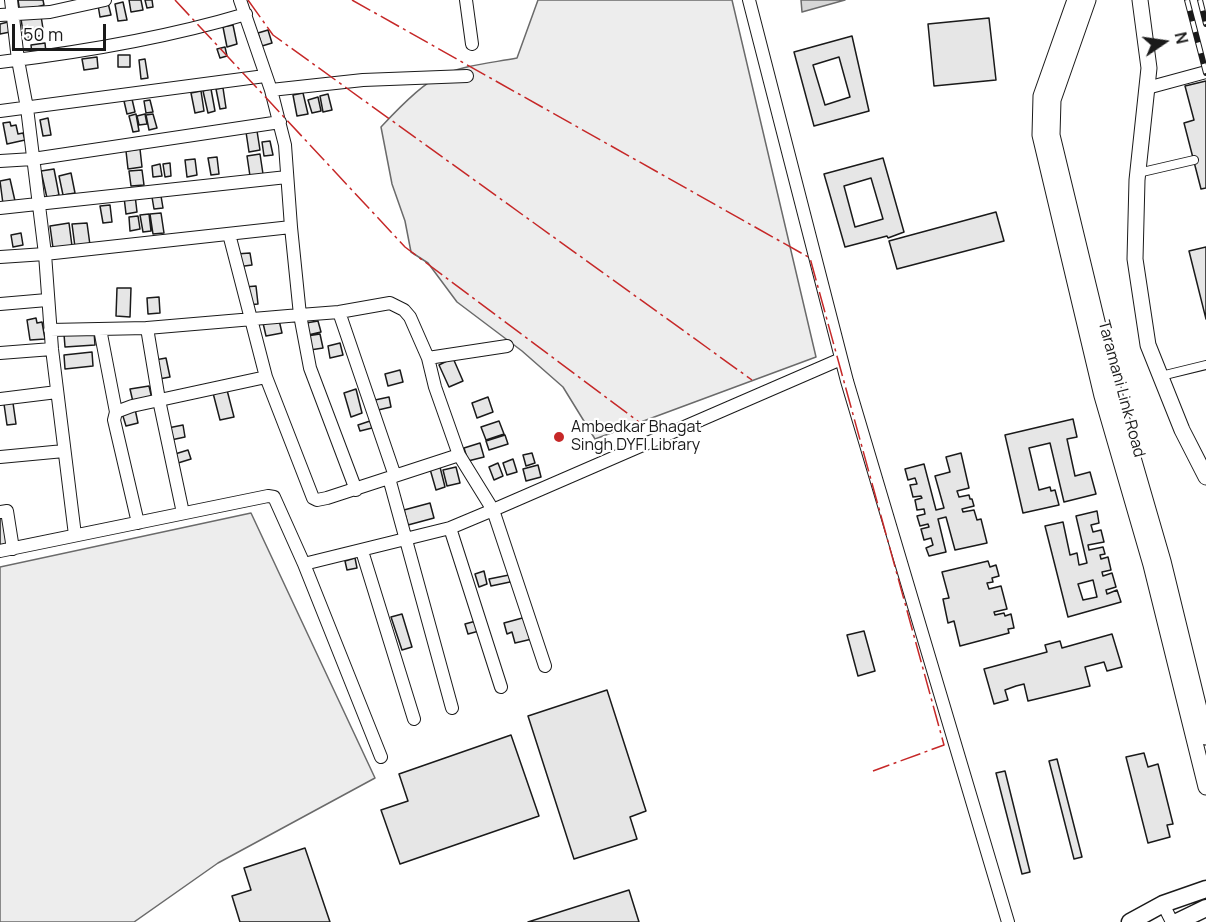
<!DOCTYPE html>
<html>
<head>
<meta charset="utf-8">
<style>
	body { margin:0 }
	#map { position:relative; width:1206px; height:922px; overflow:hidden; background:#fff; font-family:Manrope,sans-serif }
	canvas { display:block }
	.north { position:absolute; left:1134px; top:12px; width:60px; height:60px; -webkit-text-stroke:4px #fff; paint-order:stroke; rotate:77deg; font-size:16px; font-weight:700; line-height:24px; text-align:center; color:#1a1a1a }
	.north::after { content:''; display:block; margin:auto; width:21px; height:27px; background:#1a1a1a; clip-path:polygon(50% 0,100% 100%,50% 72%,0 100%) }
	.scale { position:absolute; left:12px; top:24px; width:94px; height:27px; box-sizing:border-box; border:3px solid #1a1a1a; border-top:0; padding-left:8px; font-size:18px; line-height:21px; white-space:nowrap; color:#1a1a1a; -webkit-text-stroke:4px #fff; paint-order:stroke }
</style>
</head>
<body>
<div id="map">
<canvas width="1206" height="922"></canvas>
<div class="north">N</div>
<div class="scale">50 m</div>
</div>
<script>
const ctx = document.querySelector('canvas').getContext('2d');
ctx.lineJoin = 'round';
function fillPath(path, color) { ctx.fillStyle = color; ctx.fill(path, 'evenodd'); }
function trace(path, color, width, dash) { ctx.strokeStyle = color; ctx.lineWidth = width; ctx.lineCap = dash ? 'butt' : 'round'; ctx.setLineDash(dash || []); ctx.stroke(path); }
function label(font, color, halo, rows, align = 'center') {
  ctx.font = font + ' Manrope,sans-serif'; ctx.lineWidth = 4.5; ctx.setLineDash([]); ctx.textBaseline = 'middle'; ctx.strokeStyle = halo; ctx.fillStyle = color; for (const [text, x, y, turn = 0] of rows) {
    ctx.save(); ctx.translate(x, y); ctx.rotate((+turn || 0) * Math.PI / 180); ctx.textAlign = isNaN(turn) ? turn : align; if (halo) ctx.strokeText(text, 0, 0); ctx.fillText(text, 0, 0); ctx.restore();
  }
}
const green = new Path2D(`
	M538 0H732L816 357 595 439 563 387 522 351 457 302 428 263 411 252 405 221 392 184 381 127C394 113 423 83 440 76 464 65 491 63 517 58Z
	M251 513 375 778 218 863 134 922H0V567Z`);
fillPath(green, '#ededed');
trace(green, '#6a6a6a', 1.5);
const water = new Path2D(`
	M801 0H845L802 12Z`);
fillPath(water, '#d7d7d7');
trace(water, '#6a6a6a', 1.5);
const building = new Path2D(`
	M18 0H43L44 5 20 12Z
	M129 0H141L143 10 131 12Z
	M145 0H152L153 7 147 8Z
	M123 2 127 20 118 21 115 4Z
	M108 3 111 15 100 17 98 5Z
	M41 16 44 35 24 38 21 19Z
	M989 18 996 80 934 86 928 24Z
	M8 22 10 32 0 34V24Z
	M233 25 237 44 227 47 223 27Z
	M268 30 272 43 262 46 258 33Z
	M852 36 869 111 814 126 794 52ZM839 57 850 97 825 105 813 65Z
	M45 43 46 53 32 54 31 45Z
	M225 47 227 56 220 58 217 49Z
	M118 55H130V67H118Z
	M97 57 98 68 84 70 82 59Z
	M145 59 148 78 141 79 139 60Z
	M1206 81V188L1201 189 1184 123 1194 120 1185 86Z
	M223 88 226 108 220 109 216 89Z
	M211 89 215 111 208 113 203 91Z
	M201 91 204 111 195 113 191 93Z
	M303 93 308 114 297 116 293 95Z
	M328 94 332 110 323 112 320 96Z
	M318 97 321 111 312 113 308 100Z
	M132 99 135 112 127 114 124 101Z
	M150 100 153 112 146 113 144 101Z
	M136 114 139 131 133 132 129 116Z
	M145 114 147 124 139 125 137 116Z
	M153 114 157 128 149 130 146 115Z
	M48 118 51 135 43 136 40 120Z
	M10 122 11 126 16 125 18 134 23 133 25 140 7 144 3 123Z
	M257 131 260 150 249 152 246 132Z
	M270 141 273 155 264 156 262 142Z
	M140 149 142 167 128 169 126 151Z
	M260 154 263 174 250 176 247 156Z
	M217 157 219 174 211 175 208 158Z
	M883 158 904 232 888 238 887 236 845 247 824 174ZM871 178 883 219 855 227 844 186Z
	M195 159 197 175 187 177 185 160Z
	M170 163 171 176 165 177 163 164Z
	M160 164 162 176 153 177 152 166Z
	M54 169 59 195 47 198 41 171Z
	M142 170 144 185 131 186 129 171Z
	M71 173 75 193 63 195 59 176Z
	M10 179 15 201 3 204 0 181Z
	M135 195 137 212 126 214 124 197Z
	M161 196 163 208 154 209 152 197Z
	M110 205 112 222 103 223 100 206Z
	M996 212 1004 241 897 269 889 241Z
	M161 213 164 233 153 234 150 214Z
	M149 214 151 231 143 232 140 215Z
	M138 216 140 229 130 231 129 217Z
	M69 223 72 246 53 248 50 226Z
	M87 223 90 245 75 247 72 224Z
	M21 233 23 245 13 247 11 235Z
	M1206 247V319L1189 251Z
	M250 253 252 265 237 267 236 254Z
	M256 286 258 304 247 305 245 287Z
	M117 288H131L130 317 116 316Z
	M159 297 160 313 148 314 147 298Z
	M36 318 37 323 42 322 45 339 30 340 27 320Z
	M279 320 282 333 266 336 263 323Z
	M318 321 321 332 308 335 306 323Z
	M94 331 95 345 65 347 64 334Z
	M320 334 323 348 310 350 307 336Z
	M340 343 343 355 330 358 328 346Z
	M92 352 93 366 65 369 64 355Z
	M166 358 170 377 159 379 155 360Z
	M453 358 463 381 449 387 439 365Z
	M400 370 403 382 388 386 385 374Z
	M149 386 152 399 133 402 130 389Z
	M356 389 362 413 351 417 344 393Z
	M227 390 234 417 220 420 213 393Z
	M389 397 391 407 378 410 375 400Z
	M488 397 493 412 477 418 472 403Z
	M13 403 16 424 7 425 4 404Z
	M135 409 138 423 126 426 122 413Z
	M1073 419 1077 437 1067 439 1075 476 1090 472 1096 494 1064 502 1050 443 1029 448 1039 490 1050 487 1051 491 1055 490 1059 505 1023 513 1005 435Z
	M370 421 372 428 360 431 358 425Z
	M499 421 504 434 486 440 481 427Z
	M183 425 185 437 171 440 168 428Z
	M505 435 508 444 489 450 486 441Z
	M480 443 484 457 468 461 464 448Z
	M188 450 191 459 178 463 175 454Z
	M532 453 535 463 526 466 523 455Z
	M961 453 969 488 957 491 959 497 969 495 970 499H972L974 506 962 509 963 512 974 510 977 520 981 519 987 543 955 550 946 517 938 519 946 552 929 556 926 548 933 545 931 538 924 540 921 529 929 527 928 524 920 526 917 516 925 514 924 509 917 510 915 500 922 498 921 496 913 497 910 485 917 484 915 478 908 480 905 469 924 464 936 510 944 508 935 476 950 472 946 457Z
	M513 459 517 472 507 475 503 463Z
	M498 463 503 476 494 480 489 467Z
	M538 465 541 477 526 481 523 469Z
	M440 467 445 487 436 490 430 469Z
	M456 467 460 483 447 486 443 470Z
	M430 503 434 518 408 525 404 510Z
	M1097 511 1099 523 1091 525 1093 532 1101 530 1104 542 1088 545 1089 550 1103 547 1105 554 1100 555 1101 559 1108 557 1111 570 1102 572 1103 576 1112 573 1116 587 1106 590 1107 594 1117 590 1121 602 1068 617 1045 526 1063 522 1070 555 1077 553 1079 565 1087 563 1076 516ZM1093 580 1097 597 1083 600 1078 584Z
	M3 516 9 547 0 549V517Z
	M355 558 357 568 347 570 345 561Z
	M988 561 990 567 996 565 999 576 992 578 993 582 987 583 989 589 1001 586 1007 609 994 612 995 615 1004 613 1005 616 1011 614 1014 628 1008 629 1009 633 960 646 954 621 948 623 943 599 949 598 942 572Z
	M484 571 487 584 479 587 475 574Z
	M509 575 510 582 491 586 489 579Z
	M402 614 412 647 402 650 391 617Z
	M526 617 532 639 515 643 512 632 507 634 504 623Z
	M476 621 479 631 468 634 465 624Z
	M864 631 875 671 858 676 847 635Z
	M1112 634 1122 667 1107 671 1104 662 1085 667 1090 686 1028 701 1024 684 1016 686 1005 690 1008 700 994 704 984 669 1047 652 1045 645 1060 641 1062 648Z
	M607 690 646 811 630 817 637 839 574 859 528 716Z
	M511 735 539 816 400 864 381 810 408 801 399 774Z
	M1144 753 1148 767 1158 764 1173 824 1167 825 1170 837 1148 843 1126 757Z
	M1057 759 1082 857 1074 859 1049 761Z
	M1005 771 1030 872 1022 874 996 773Z
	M305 848 330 922H240L232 896 251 890 244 868Z
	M629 890 639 922H528Z`);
fillPath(building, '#e6e6e6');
trace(building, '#1a1a1a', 1.5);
const pedestrian = new Path2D(`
	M1138 173 1194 160
	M1161 376 1206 365`);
const minor = new Path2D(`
	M11 0 18 60 27 108 45 254 52 349 75 535
	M240 0 271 90 285 145 291 227 300 315 339 312 390 303 404 310 410 317 428 358 435 387 459 455 493 510 841 359
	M466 0 472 44
	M749 0 847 381 1008 922
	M0 15 50 12 105 0
	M0 62C83 52 166 38 246 14
	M1147 88 1206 72
	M271 90 363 80 467 76
	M0 111 265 76
	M0 161 33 159 280 122
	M0 208 287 177
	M229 234 266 377 313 498 317 500 327 498 459 455
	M0 257 45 254 291 227
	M0 304 47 300
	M339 312 395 476
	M147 328 159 400 183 513
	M100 329 116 412
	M50 330 147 328 300 315 310 368 356 490
	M0 353 52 349
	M428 358 507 346
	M0 399 57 392
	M0 457 64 451
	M389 478 452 708
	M0 512 7 511 13 549
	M138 523 114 420 116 412 132 406 266 377
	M450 528 501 687
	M0 551 268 496 274 497 304 564 381 757
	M362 551 414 719
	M304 564 450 528 493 510 545 666
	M1163 904 1172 922`);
const tertiary = new Path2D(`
	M1075 0 1041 96 1040 135 1102 396 1151 565 1206 787
	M1088 0 1053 100 1052 135 1114 392 1163 561 1206 737
	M1140 0 1149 68 1137 180 1135 259 1148 345 1182 430 1206 477`);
const secondary = new Path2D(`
	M1130 922 1163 904 1206 889
	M1177 922 1206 908`);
trace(pedestrian, '#1a1a1a', 10);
trace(minor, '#1a1a1a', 14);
trace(tertiary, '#1a1a1a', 17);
trace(secondary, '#1a1a1a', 19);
trace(pedestrian, '#fff', 8);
trace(minor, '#fff', 12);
trace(tertiary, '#fff', 15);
trace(secondary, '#fff', 16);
const rail = new Path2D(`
	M1187 0 1206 73
	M1200 0 1206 24`);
trace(rail, '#1a1a1a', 6);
trace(rail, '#fff', 4, [11]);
trace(new Path2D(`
	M175 0 405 247 639 422
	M248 0 273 35 752 380
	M352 0 810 258 944 745 873 771`), '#c62828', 1.5, [21, 4.5, 3, 4.5]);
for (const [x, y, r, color] of [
	[559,437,6,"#c62828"]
]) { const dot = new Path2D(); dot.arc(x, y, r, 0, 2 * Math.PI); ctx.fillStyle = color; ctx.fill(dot); trace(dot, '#fff', 2); }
label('16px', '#1a1a1a', '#fff', [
	["Taramani Link Road",1121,389,75]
]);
label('16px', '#1a1a1a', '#fff', [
	["Ambedkar Bhagat",571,428],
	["Singh DYFI Library",571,446]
], 'left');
</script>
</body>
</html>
